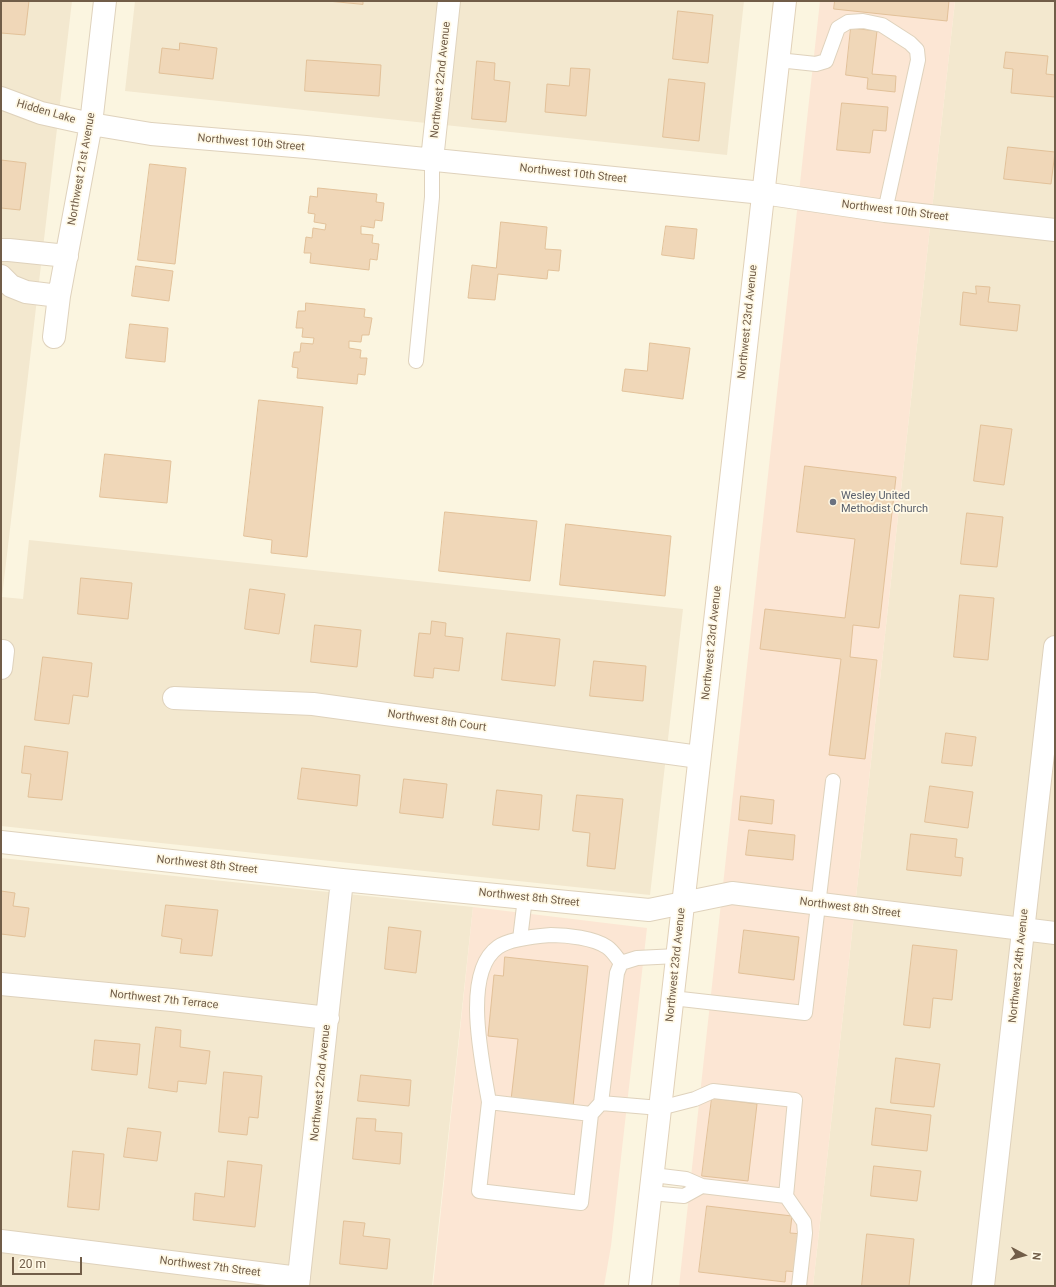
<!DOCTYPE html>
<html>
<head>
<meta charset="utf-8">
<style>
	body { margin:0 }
	#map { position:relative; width:1056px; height:1287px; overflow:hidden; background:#fbf5e0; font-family:Roboto,sans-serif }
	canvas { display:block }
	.frame { position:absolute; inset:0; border:2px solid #715d48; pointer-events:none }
	.north { position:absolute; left:1004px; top:1235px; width:40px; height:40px; -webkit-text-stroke:3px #fff9e6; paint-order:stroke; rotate:96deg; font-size:11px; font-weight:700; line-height:16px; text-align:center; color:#715d48 }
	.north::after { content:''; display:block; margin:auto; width:14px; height:18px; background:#715d48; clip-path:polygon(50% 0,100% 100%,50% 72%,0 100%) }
	.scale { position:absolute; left:12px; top:1257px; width:70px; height:18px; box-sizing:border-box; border:2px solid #715d48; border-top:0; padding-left:5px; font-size:12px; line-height:14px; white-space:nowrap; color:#715d48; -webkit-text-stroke:3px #fff9e6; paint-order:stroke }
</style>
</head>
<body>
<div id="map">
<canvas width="1056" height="1287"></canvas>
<div class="frame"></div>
<div class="north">N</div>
<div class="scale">20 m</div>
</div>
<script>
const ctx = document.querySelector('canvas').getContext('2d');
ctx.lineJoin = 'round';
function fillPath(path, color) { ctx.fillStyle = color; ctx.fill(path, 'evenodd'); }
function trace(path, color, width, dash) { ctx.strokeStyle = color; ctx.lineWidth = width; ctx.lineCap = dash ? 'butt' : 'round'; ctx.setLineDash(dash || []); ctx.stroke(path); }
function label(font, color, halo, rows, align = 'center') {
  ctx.font = font + ' Roboto,sans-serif'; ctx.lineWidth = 3.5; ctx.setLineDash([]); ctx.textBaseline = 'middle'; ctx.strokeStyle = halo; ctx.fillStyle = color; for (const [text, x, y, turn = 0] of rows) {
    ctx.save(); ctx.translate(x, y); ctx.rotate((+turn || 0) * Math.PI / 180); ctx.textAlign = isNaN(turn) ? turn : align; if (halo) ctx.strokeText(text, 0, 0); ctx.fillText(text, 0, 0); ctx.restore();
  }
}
fillPath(new Path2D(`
	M1 1H72L2 597 23 599 29 540 683 609 650 895 1 826Z
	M135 1H744L727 155 125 91Z
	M955 1H1055V1286H813Z
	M1 858 473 907 432 1286H1Z`), '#f3e8cf');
fillPath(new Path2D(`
	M820 1H955L813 1286H679Z
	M473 907 647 928 611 1246 604 1286H433Z`), '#fce6d4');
const building = new Path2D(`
	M1 1H29L25 35 1 33Z
	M328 1H363V4Z
	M835 1H949L947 21 834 9Z
	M678 11 713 15 708 63 673 59Z
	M851 28 877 31 872 74 896 76 895 92 867 89 868 78 846 75Z
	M180 43 217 48 213 79 159 73 162 48 179 50Z
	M1006 52 1048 56 1046 74 1055 75V97L1011 93 1013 69 1004 68Z
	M307 60 381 65 379 96 305 91Z
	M477 61 495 63 494 80 510 82 506 122 472 119Z
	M571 68 590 69 586 116 545 112 547 84 569 86Z
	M669 79 705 83 699 141 663 137Z
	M842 103 888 107 886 131 873 130 870 153 837 150Z
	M1008 147 1055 152 1051 184 1004 179Z
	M1 160 26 163 20 210 1 208Z
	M150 164 186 168 175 264 138 260Z
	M318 188 377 194 376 202 384 203 382 221 375 220 374 228 361 226V234L373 235 372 243 379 244 377 260 370 259 369 270 310 263 311 253H304L306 237 312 238 313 228 325 230 326 224 314 222 315 214 308 213 310 196 317 197Z
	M501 222 547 227 545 249 561 250 559 271 548 270 547 279 498 274 495 300 468 298 472 265 496 268Z
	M666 226 697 229 694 259 662 255Z
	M136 266 173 271 169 301 132 296Z
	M976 286 990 287 988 302 1020 305 1017 331 960 325 963 292 976 294Z
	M306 303 365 309 364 317 372 318 369 335H362L361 342 349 341V348L361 350 360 358H367L365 375 358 374 357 384 297 378 298 368 292 367 294 352H300L301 343 313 344 314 338 302 337 303 328H296L298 311H305Z
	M130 324 168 328 165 362 126 358Z
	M650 343 690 348 683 399 622 391 625 369 647 371Z
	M259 400 323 407 307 557 271 553 272 540 244 536Z
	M981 425 1012 429 1004 485 974 481Z
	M105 454 171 461 167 503 100 497Z
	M805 466 896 477 879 628 853 625 850 657 877 660 865 759 829 755 841 659 760 649 765 609 845 618 855 539 797 532Z
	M445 512 537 521 530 581 439 571Z
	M967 513 1003 517 997 567 961 564Z
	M566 524 671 536 665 596 560 585Z
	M81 578 132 583 128 619 78 614Z
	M250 589 285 594 279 634 245 629Z
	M960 595 994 598 988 660 954 657Z
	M432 621 446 623 445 636 463 638 459 671 434 668 433 678 414 676 419 633 430 634Z
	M315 625 361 630 357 667 311 662Z
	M507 633 560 639 555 686 502 680Z
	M43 657 92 663 88 697 73 695 69 724 35 720Z
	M594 661 646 666 643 701 590 696Z
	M946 733 976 737 972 766 942 763Z
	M25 746 68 752 62 800 28 797 31 774 22 773Z
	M302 768 360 775 357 806 298 799Z
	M404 779 447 784 443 818 400 813Z
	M930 786 973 792 968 828 925 822Z
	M497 790 542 795 539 830 493 825Z
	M577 795 623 799 615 869 587 866 590 833 573 831Z
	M741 796 774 800 772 824 739 820Z
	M749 830 795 835 793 860 746 855Z
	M911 834 957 839 955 857 963 858 961 876 907 870Z
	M1 891 15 893 13 906 29 908 25 937 1 934Z
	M166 905 218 910 212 956 180 953 182 939 162 936Z
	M389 927 421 931 416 973 385 969Z
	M744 930 799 937 794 980 739 973Z
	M913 945 957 950 952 1000 933 998 930 1028 904 1025Z
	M505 957 588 966 573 1107 511 1100 518 1039 488 1036 494 975 503 976Z
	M156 1027 181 1030 180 1047 210 1051 206 1084 178 1081 177 1092 149 1088Z
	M95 1040 140 1044 137 1075 92 1070Z
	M896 1058 940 1064 934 1107 891 1103Z
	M224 1072 262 1076 258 1118 249 1117 247 1135 219 1132Z
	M361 1075 411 1080 409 1106 358 1101Z
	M712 1098 757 1104 748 1181 702 1176Z
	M876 1108 931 1115 927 1151 872 1145Z
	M357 1118 376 1119 375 1131 402 1133 400 1164 353 1159Z
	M128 1128 161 1132 157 1161 124 1157Z
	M73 1151 104 1154 99 1210 68 1207Z
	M228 1161 262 1165 255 1227 193 1220 195 1193 224 1197Z
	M874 1166 921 1171 917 1201 871 1196Z
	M707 1206 792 1216 790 1233 803 1234 798 1272 786 1271 785 1282 699 1272Z
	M344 1221 365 1223 363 1236 390 1239 387 1269 340 1264Z
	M867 1234 914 1239 909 1286H862Z`);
fillPath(building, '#f0d7b8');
trace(building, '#e2c199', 1);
const lane = new Path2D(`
	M778 60 816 64 826 61 838 28 848 22 863 21 882 25 910 43 917 50 918 60 885 211
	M416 361 432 197V160
	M520 939 525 898
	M677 956 637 958 621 963 617 973 601 1103 660 1108 695 1099 713 1091 795 1100 786 1196 804 1222 805 1233 799 1286
	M672 998 805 1013 833 781
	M489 1102C483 1065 461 973 498 947 509 939 538 936 551 935 567 935 594 938 607 947 613 951 617 958 621 963
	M591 1114 489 1102 479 1191 581 1203 591 1114 601 1103
	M653 1175 686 1179 702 1186 786 1196
	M650 1193 684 1196 702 1186`);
const street = new Path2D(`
	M1 98 41 113 91 124 151 134 306 147 763 193 885 211 1055 230
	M432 160 449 1
	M1 250H9L67 256
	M1 276 11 286 26 292 59 296
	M54 337 59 296 91 124 105 1
	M1 651H3L1 668
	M174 698 313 704 699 757
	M1 842 342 880 649 910 732 893 1055 933
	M1 984 172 1000 328 1018
	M1 1241 299 1278
	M298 1286 342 880
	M983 1286 1055 647`);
const secondary = new Path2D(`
	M640 1286 785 1`);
trace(lane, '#dfd2bc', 16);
trace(street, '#dfd2bc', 24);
trace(secondary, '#e1d1b8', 24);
trace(lane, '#fff', 14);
trace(street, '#fff', 22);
trace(secondary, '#fff', 22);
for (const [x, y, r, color] of [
	[833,502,4,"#6b7280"]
]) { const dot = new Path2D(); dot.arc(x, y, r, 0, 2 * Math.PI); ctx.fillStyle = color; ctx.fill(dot); trace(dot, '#fff9e6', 1.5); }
label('11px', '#715d48', '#fff9e6', [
	["Northwest 22nd Avenue",441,80,-84],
	["Hidden Lake",46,112,16],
	["Northwest 10th Street",251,143,5],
	["Northwest 21st Avenue",82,169,-80],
	["Northwest 10th Street",573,174,6],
	["Northwest 10th Street",895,211,7],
	["Northwest 23rd Avenue",748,322,-84],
	["Northwest 23rd Avenue",712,643,-84],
	["Northwest 8th Court",437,721,8],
	["Northwest 8th Street",207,865,6],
	["Northwest 8th Street",529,898,6],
	["Northwest 8th Street",850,908,7],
	["Northwest 23rd Avenue",676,965,-84],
	["Northwest 24th Avenue",1019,966,-84],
	["Northwest 7th Terrace",164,1000,6],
	["Northwest 22nd Avenue",321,1083,-84],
	["Northwest 7th Street",210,1267,7]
]);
label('11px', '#5b616d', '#fff9e6', [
	["Wesley United",841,496],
	["Methodist Church",841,509]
], 'left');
</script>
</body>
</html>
